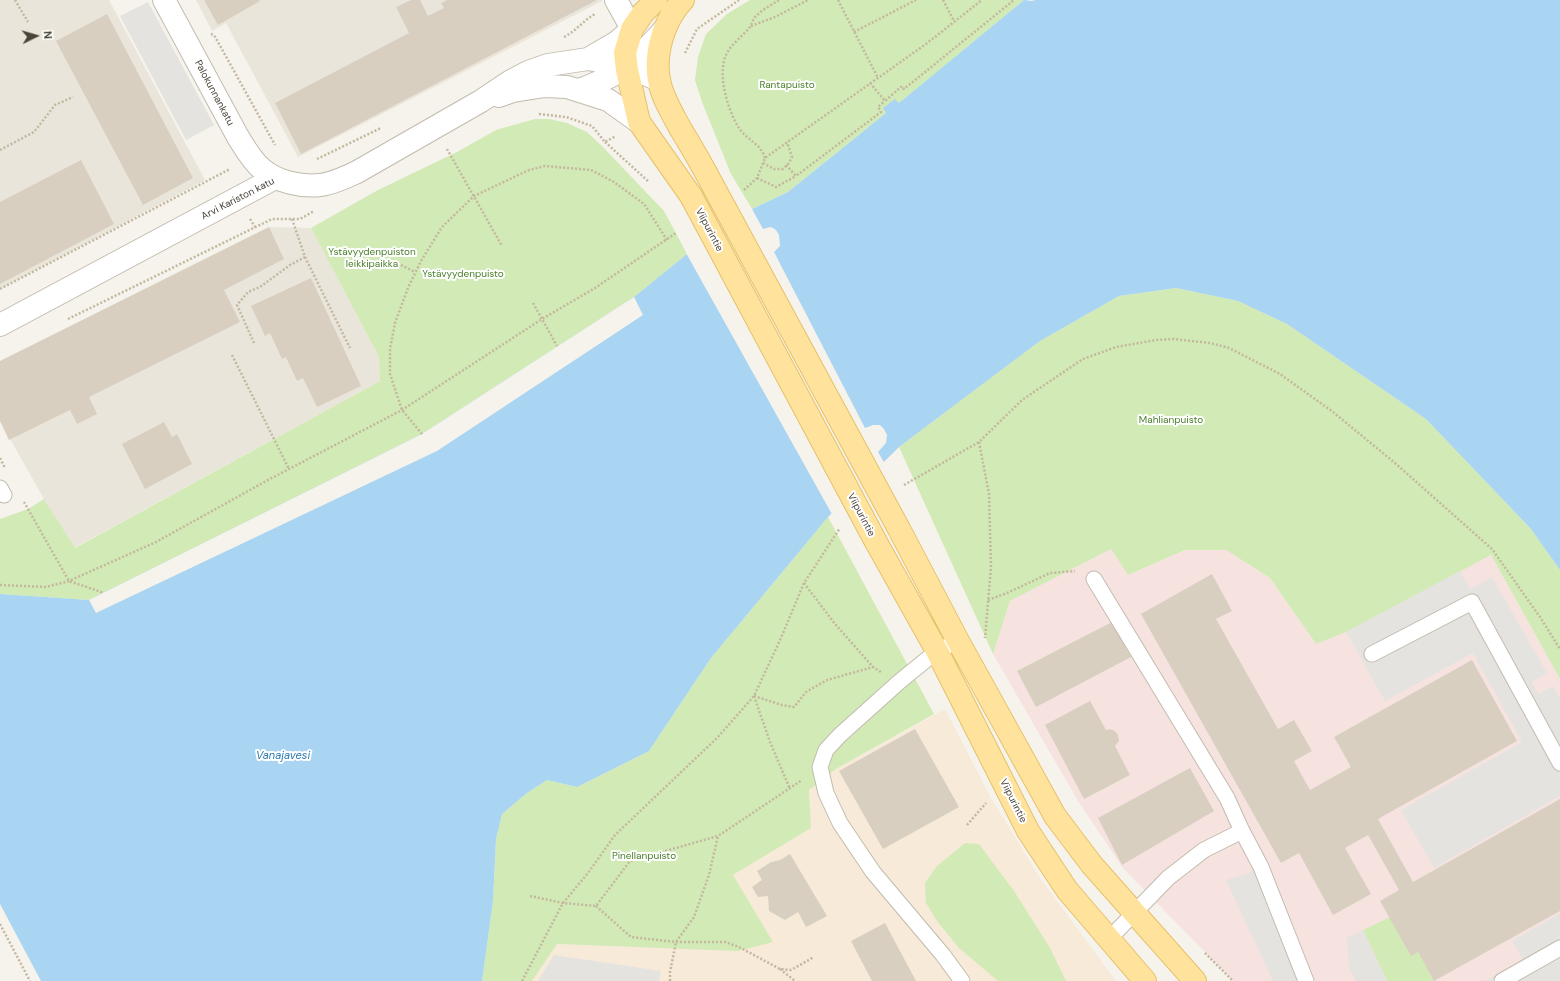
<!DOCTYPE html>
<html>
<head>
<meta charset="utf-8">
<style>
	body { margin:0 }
	#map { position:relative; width:1560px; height:981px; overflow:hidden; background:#f6f3ec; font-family:"DM Sans",sans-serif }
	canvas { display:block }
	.north { position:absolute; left:16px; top:16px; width:40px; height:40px; -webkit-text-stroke:3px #fff; paint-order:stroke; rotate:85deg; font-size:11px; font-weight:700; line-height:16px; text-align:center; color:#4b4439 }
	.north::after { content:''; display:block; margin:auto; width:14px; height:18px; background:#4b4439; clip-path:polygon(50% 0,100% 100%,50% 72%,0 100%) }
</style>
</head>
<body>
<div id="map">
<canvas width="1560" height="981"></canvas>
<div class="north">N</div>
</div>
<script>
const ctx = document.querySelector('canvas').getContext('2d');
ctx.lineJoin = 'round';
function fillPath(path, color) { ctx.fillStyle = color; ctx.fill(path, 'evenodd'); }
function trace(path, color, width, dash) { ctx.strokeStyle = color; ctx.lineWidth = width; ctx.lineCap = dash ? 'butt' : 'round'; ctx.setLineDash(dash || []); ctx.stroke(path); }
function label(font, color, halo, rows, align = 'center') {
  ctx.font = font + ' "DM Sans",sans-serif'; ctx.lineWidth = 4; ctx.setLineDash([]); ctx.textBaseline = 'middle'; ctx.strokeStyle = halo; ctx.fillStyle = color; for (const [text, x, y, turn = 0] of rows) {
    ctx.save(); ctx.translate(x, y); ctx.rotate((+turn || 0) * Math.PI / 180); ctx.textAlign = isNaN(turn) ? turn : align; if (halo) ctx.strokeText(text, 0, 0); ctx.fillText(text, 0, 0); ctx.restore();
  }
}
fillPath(new Path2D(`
	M0 0H109L205 180 0 289Z
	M196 0H602V1L298 157 226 23 212 31Z
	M269 227 311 228 379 357 380 381 74 548 44 499 0 421V362Z`), '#eae5da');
fillPath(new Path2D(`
	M945 709 991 798 1040 878 1116 981H532L557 944 628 947 772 942 733 875 811 828 809 790 836 769Z`), '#f7ead8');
fillPath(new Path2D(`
	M1111 549 1128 575 1185 550H1226L1270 578 1316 644 1491 555 1560 679V981H1233L1123 868 1078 801 993 654 1010 601Z`), '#f6e3e0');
fillPath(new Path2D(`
	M750 0H1024L899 103 884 108 886 113 788 192 752 209 731 174 702 102 695 80 698 57 706 34 727 14Z
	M535 119H549L567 123 587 132 602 146 664 211 687 254 634 297 422 434 199 547 89 600 0 594V519L28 509 44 499 75 548 380 381 379 357 311 228 378 190 457 152 496 130Z
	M1176 288 1238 301 1287 324 1426 419 1531 529 1560 570V679L1491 555 1346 632 1316 644 1270 578 1226 550H1185L1128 575 1111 549 1010 601 993 654 899 447 1040 341 1119 296Z
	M828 517 934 714 836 769 809 790 811 828 733 875 773 942 738 951 557 944 532 981H482L493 901 496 839 502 814 527 793 547 780 577 787 649 751 711 658Z
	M965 843 979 844 1014 891 1050 948 1066 981H998L959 948 937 921 926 903 925 883 937 866Z
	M1390 917 1418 952 1434 981H1387L1363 930Z`), '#d2eab5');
fillPath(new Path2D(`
	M148 2 214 125 186 140 120 16Z
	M1460 571 1470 589 1492 577 1547 673 1532 682 1538 694 1553 686 1560 698V796L1434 868 1401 810 1522 742 1473 653 1385 701 1346 632Z
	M1261 867 1306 981H1273L1226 880 1249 873Z
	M1560 913V981H1485L1523 960 1512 941Z
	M1363 930 1374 955 1387 981H1356L1349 968 1347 938Z
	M554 955 661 971 659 981H538Z`), '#e5e3e0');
fillPath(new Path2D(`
	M1024 0 1032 1 1035 0H1560V570L1531 529 1426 419 1287 324 1238 301 1176 288 1119 296 1040 341 899 447 828 517 711 658 649 751 577 787 547 780 527 793 502 814 496 839 493 901 482 981H0V594L89 600 422 434 634 297 687 254 752 209 788 192 886 113 883 108 895 99 899 103Z`), '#a9d4f2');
fillPath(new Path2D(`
	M751 207 763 229 771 227 776 230 779 235 780 246 774 252 865 428 873 425H880L884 429 887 435 886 443 878 452 885 464 833 516 686 253Z
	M634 297 643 315 437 451 96 613 89 600 422 434Z
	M0 904 41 981H0Z`), '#f6f3ec');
fillPath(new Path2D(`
	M204 0H259L260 1 218 25Z
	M411 0H420L428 16 444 8 441 3 447 0H597L301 154 275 103 409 33 396 7Z
	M107 14 193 178 143 205 56 41Z
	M81 160 114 224 0 284V202Z
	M269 227 284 259 224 290 240 322 89 397 97 414 77 424 70 410 9 440 0 421V361Z
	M311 278 361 386 317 407 303 378 297 381 286 357 282 359 270 333 265 336 251 306Z
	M164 422 172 437 177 434 192 464 145 489 122 444Z
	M1212 574 1232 611 1216 619 1278 729 1294 720 1312 751 1294 761 1310 790 1351 767 1334 737 1472 660 1517 741 1378 819 1413 882 1560 799V911L1434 981 1418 952 1411 956 1380 901 1399 890 1368 835 1345 848 1371 894 1333 915 1299 853 1281 863 1141 614Z
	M1112 622 1131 657 1036 707 1017 671Z
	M1090 701 1106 730 1110 729 1115 731 1118 735 1119 741 1115 746 1130 775 1084 799 1045 725Z
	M915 729 959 807 883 849 839 771Z
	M1190 768 1214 811 1122 865 1098 818Z
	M790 854 827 916 806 927 798 912 785 920 769 911 768 896 758 897 752 887 762 880 757 871 771 862 780 860Z
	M885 923 916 981H872L851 941Z`), '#d8cfc1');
const lane = new Path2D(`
	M0 488 4 495
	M1094 579 1227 798 1242 831 1261 867 1306 981
	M958 641 937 651 899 682 840 735 826 750 820 767 826 793 840 823 873 872 943 955 962 981
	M1372 654 1472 602 1560 763
	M1109 939 1168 878 1204 850 1242 831
	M1502 981 1560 948`);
const street = new Path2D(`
	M164 0 238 137C245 148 252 161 262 169 277 182 301 187 320 185 332 184 346 177 357 172L481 101 511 81 528 72 548 65 588 59 626 66 659 80
	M616 0 632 29
	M588 59 617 42 632 29
	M579 90C590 86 600 82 611 76 632 66 648 47 664 30
	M499 96 513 91 545 86 567 87 608 100 639 122
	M0 325 275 178`);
const primary = new Path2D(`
	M656 0 643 13 632 29 625 53 627 70 639 122 691 196
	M683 0C664 20 654 53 659 80 662 97 672 113 680 128 691 146 702 165 712 184
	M899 529 958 641 1055 816 1092 865 1195 981
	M876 542 937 651 1028 831 1067 890 1145 981`);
trace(lane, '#c2bbae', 17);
trace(street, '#c2bbae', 24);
trace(primary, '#e6c16a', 24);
trace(new Path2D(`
	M15 0 28 22
	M838 0 878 78
	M943 0 954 21
	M751 26 775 17 808 0
	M854 32 916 0
	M211 34 214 35 275 145
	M564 37C576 31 584 20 595 14
	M685 53 697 29 739 0
	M870 83 885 101 902 86 904 89 1014 0
	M539 114 566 117 592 126 605 142 616 136
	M605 142 649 182
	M447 149 502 246
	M0 150 34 132 55 105 73 97
	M765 158C761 144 747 140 739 128 728 111 717 75 726 55 731 44 743 36 750 27 752 23 753 19 756 16 762 10 771 5 779 0
	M317 159 381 128
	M763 163 774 169H783L789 163 792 157 787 142
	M786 165 796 176 881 112 878 107 885 101
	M757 178 776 187 796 176
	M744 190 757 178 765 158 926 44 982 0
	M250 219 255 227
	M305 257 350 348
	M401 265 415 272
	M0 289 230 169
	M533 303 557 346
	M68 319 272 219H300L314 211
	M254 343 237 305 248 292 260 287 290 265 305 257 292 219
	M232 355 289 469
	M422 434 402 410 390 374V349L395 323 408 288 421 261 442 227 474 196 529 170 545 166 591 170 614 182 644 204 667 240
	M979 442 989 494 991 567 985 638
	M0 458 5 468
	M904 485 979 442 1022 400 1083 359 1116 347 1156 340 1174 339 1210 343 1229 348 1280 374 1333 412 1395 463 1492 549 1540 617 1560 649
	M24 502 69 581 104 593
	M804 583 835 624 873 667
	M0 585 46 587 69 581 156 542 268 480 402 410 542 319 595 288 676 233
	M988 600 1007 593 1050 573 1075 571
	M754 696 782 705 794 707 806 692 827 680 873 667 881 672
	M754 696 770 742 790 789
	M967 825 986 803
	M530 896 563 903 596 906 630 861 718 836 802 780
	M596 906 631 937 676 942H725L739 947 780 969 791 970 814 957
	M0 924 30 981
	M1205 953 1233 981
	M780 969 795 981
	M522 981 563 903 588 873 615 835 717 738 754 696 781 638 804 583 840 528
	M670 981V972L676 942 694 917 709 875 718 836`), '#c4b79f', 2.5, [2, 2]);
trace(lane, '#fff', 15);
trace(street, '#fff', 22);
trace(primary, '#ffe39c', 22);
const primaryBridge = new Path2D(`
	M712 184 899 529
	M691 196 876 542`);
trace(primaryBridge, '#e6c16a', 24, []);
trace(primaryBridge, '#ffe39c', 22);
label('10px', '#4a7f2a', '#fff', [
	["Rantapuisto",787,85],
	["Ystävyydenpuiston",372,252],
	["leikkipaikka",372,264],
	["Ystävyydenpuisto",463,274],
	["Mahlianpuisto",1171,420],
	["Pinellanpuisto",644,856]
]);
label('10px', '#4b4439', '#fff', [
	["Palokunnankatu",214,93,62],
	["Arvi Kariston katu",238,199,-27],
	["Viipurintie",709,230,62],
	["Viipurintie",861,515,62],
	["Viipurintie",1013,801,63]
]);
label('italic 11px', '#2e7ab2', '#fff', [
	["Vanajavesi",283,756]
]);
</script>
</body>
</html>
